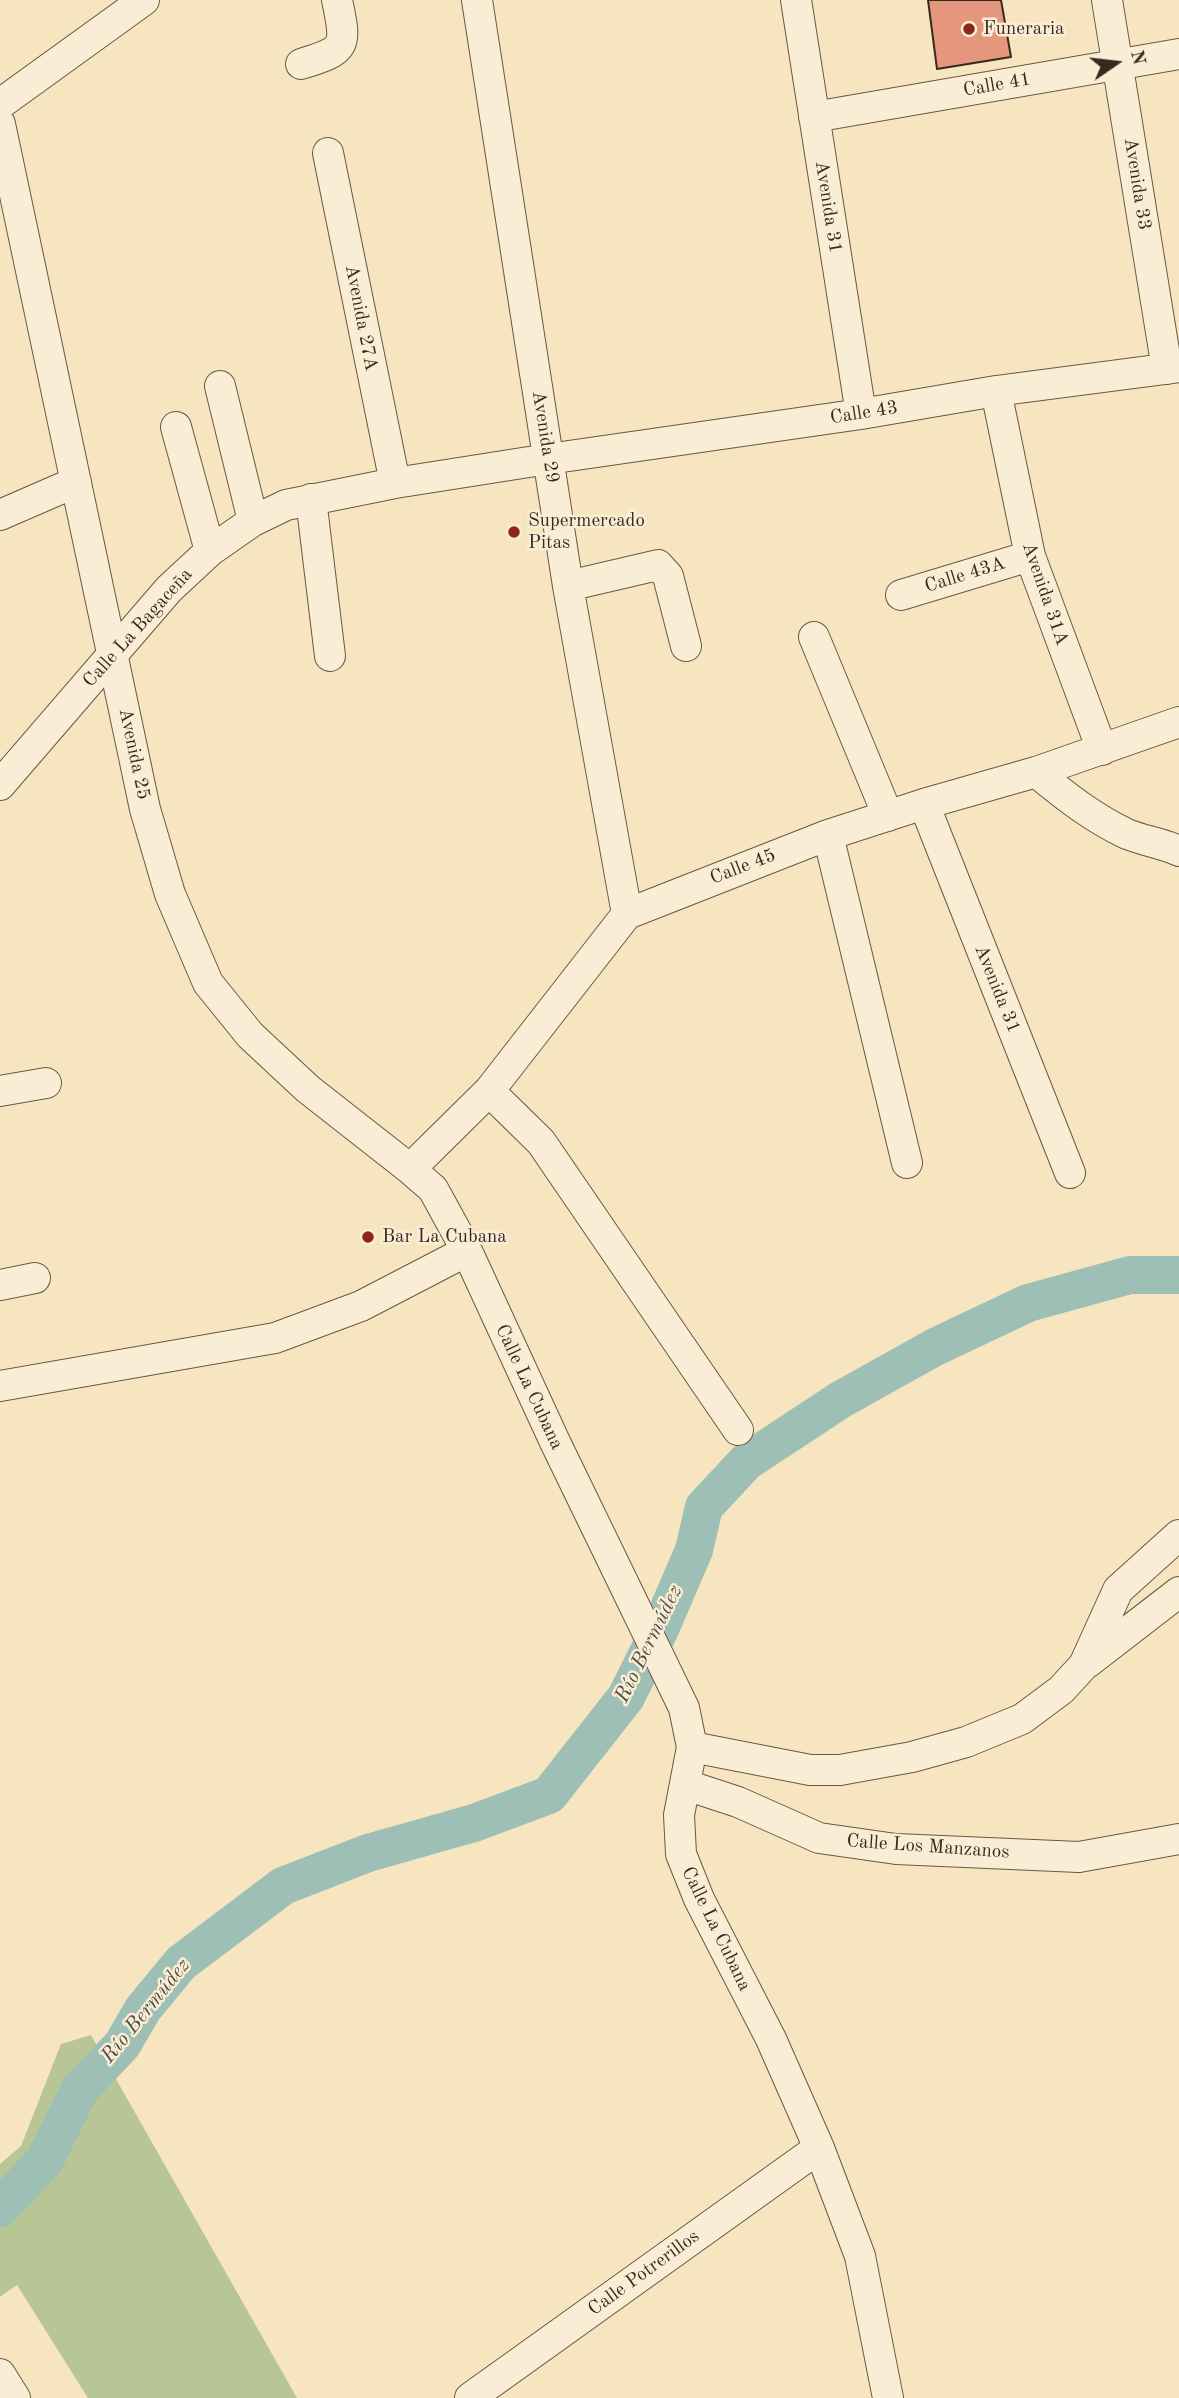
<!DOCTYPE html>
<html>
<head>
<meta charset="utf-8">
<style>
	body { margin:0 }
	#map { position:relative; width:1179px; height:2398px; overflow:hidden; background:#f6e5bf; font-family:"Old Standard TT",serif }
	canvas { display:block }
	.north { position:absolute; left:1081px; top:28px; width:70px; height:70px; -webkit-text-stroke:5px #f9eed5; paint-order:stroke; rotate:76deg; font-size:19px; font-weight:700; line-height:28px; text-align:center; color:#38291e }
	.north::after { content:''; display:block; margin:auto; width:24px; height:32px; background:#38291e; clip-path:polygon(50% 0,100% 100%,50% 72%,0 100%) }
</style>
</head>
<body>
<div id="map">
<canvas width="1179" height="2398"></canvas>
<div class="north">N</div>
</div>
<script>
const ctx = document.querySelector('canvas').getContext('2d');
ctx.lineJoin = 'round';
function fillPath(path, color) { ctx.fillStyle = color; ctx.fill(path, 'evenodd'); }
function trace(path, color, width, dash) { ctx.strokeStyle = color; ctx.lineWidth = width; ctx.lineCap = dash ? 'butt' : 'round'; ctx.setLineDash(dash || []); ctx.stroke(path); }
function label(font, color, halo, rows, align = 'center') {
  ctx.font = font + ' "Old Standard TT",serif'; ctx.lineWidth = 5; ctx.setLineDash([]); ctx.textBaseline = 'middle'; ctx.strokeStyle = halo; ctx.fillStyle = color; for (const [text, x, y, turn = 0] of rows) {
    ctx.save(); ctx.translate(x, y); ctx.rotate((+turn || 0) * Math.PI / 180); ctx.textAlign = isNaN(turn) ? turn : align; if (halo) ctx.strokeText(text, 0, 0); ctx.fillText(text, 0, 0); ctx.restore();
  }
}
fillPath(new Path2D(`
	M91 2035 297 2398H88L17 2285 0 2297V2164L21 2146 61 2044Z`), '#b8c695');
trace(new Path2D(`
	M0 2208 45 2160 80 2089 122 2045 143 2009 181 1963 283 1886 368 1853 474 1823 549 1795 626 1697 660 1629 694 1550 704 1507 746 1462 840 1400 935 1347 1028 1303 1130 1275H1179`), '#9dbfb5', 38);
const building = new Path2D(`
	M928 0H1001L1011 57 937 69Z`);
fillPath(building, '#e4977c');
trace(building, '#38291e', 2);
const minor = new Path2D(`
	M477 0 568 586 627 914
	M796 0 861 414
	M1107 0 1167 369
	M301 64C347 50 347 47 337 0
	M0 104 144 0
	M814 117 1179 54
	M0 124 145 809 170 894 208 983 250 1035 308 1089 410 1169 433 1189 467 1251 555 1442 684 1708 692 1747 679 1815 681 1854 699 1899 771 2039 819 2148 860 2256 888 2398
	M328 153 395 483
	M220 386 253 521
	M996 391 1030 556 1102 750
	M176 427 210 551
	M311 499 330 656
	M0 515 76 482
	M568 586 658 565 668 576 686 646
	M901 595 1030 556
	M814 637 888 816
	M1036 772C1065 796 1093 818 1127 834 1144 841 1162 843 1179 851
	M0 785 169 589 210 551 253 521 286 505 395 483 548 459 861 414 996 391 1179 367
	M924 804 1070 1173
	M828 835 907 1163
	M0 1091 46 1083
	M489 1091 541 1142 738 1430
	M410 1169 489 1091 627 914 828 835 924 804 1036 772 1179 722
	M0 1285 35 1278
	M0 1386 275 1338 361 1306 467 1251
	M1087 1663 1179 1592
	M692 1747 810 1770H840L912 1757 966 1742 1022 1719 1061 1690 1084 1665 1118 1590 1179 1535
	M686 1785 738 1802 819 1838 896 1849 1079 1857 1179 1839
	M0 2374 15 2398
	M470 2398 819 2148`);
trace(minor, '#685846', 32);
trace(minor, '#f9eed5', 30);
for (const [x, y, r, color] of [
	[969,29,7,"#8f2418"],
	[514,532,7,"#8f2418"],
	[368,1237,7,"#8f2418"]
]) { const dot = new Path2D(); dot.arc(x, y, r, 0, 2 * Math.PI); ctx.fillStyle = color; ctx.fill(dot); trace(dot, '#f9eed5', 2.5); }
label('19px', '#38291e', '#f9eed5', [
	["Funeraria",983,29],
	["Supermercado",528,521],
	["Pitas",528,543],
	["Bar La Cubana",382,1237]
], 'left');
label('19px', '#38291e', '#f9eed5', [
	["Calle 41",997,85,-10],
	["Avenida 33",1137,184,81],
	["Avenida 31",828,207,81],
	["Avenida 27A",361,318,79],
	["Calle 43",864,413,-9],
	["Avenida 29",545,437,81],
	["Calle 43A",965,575,-17],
	["Avenida 31A",1045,594,71],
	["Calle La Bagaceña",138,628,-48],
	["Avenida 25",134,754,78],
	["Calle 45",743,867,-21],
	["Avenida 31",997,989,68],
	["Calle La Cubana",529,1387,65],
	["Calle Los Manzanos",928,1847,4],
	["Calle La Cubana",716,1929,64],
	["Calle Potrerillos",644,2273,-36]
]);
label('italic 21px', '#514e44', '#f9eed5', [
	["Río Bermúdez",649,1644,-64],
	["Río Bermúdez",146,2011,-51]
]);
</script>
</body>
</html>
